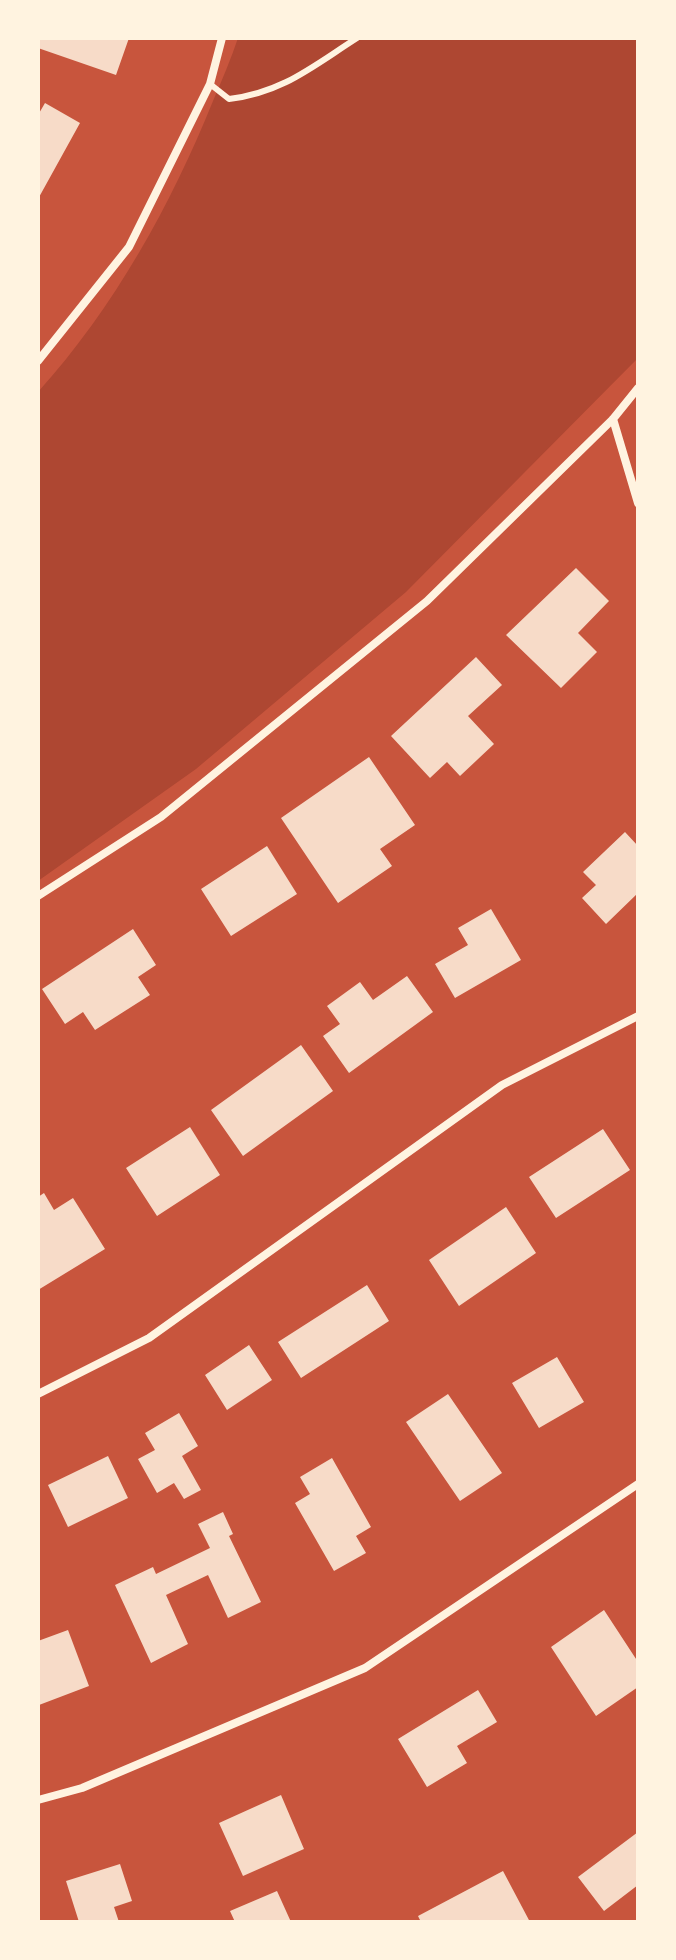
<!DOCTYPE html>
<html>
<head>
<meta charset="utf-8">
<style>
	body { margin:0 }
	#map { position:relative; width:676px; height:1960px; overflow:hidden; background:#c8553d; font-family:"Fira Sans",sans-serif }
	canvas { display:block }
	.frame { position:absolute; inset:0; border:40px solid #fff3e0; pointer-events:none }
</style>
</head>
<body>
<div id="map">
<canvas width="676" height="1960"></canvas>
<div class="frame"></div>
</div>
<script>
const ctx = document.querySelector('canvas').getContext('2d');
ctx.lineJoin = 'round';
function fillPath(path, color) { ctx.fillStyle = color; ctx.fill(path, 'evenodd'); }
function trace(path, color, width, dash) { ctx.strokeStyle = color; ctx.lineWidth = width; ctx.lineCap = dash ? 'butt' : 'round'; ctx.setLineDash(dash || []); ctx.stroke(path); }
fillPath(new Path2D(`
	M238 38H638V358L406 592 196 769 38 881V392C114 308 171 205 213 101 222 80 231 59 238 38Z`), '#ae4732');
fillPath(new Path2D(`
	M38 38H129L116 75 38 48Z
	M45 103 80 123 38 199V115Z
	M576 568 609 601 578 633 597 652 561 688 506 635Z
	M476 657 502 685 468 716 494 744 460 776 447 762 430 778 391 736Z
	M369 757 415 825 380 849 392 866 338 903 281 818Z
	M625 832 638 846V893L606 924 582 898 596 885 583 872Z
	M267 846 297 894 231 936 201 889Z
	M491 909 521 960 455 998 435 964 468 945 458 928Z
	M133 929 156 965 138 977 150 995 95 1030 83 1012 65 1024 42 989Z
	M407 976 433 1012 349 1073 323 1036 340 1024 327 1006 360 982 373 1000Z
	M301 1045 333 1091 243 1156 211 1110Z
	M190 1127 220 1175 157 1216 126 1168Z
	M603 1129 630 1170 556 1218 529 1177Z
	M44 1193 54 1210 73 1198 105 1249 38 1290V1197Z
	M506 1207 536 1253 459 1306 429 1260Z
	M367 1285 389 1321 301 1378 278 1342Z
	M249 1345 272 1380 227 1410 205 1375Z
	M557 1357 584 1402 539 1428 512 1383Z
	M448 1394 502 1473 460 1501 406 1422Z
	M179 1413 198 1446 182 1456 201 1490 184 1499 174 1483 157 1493 138 1459 155 1450 145 1433Z
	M108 1456 128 1498 68 1527 48 1485Z
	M332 1458 371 1527 356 1536 366 1553 334 1571 295 1503 310 1494 300 1477Z
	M223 1512 233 1534 229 1536 261 1602 228 1618 208 1575 166 1595 188 1644 151 1663 115 1585 153 1567 156 1574 210 1548 198 1524Z
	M604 1610 638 1662V1687L596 1716 551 1647Z
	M68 1630 89 1686 39 1705 38 1641Z
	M478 1690 497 1722 457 1746 467 1763 427 1787 398 1739Z
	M281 1795 304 1849 243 1876 219 1823Z
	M638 1832V1885L604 1911 578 1877Z
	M120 1864 132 1901 114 1907 119 1922H79L66 1881Z
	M503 1871 530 1922H421L418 1916Z
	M277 1891 291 1922H235L230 1911Z`), '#f7dbc8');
trace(new Path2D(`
	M210 84 229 99C282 93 313 66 357 38`), '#fff3e0', 6);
trace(new Path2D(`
	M38 361 129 247 210 84 222 38
	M613 419 638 503
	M38 896 161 817 427 601 613 419 638 388
	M38 1394 149 1338 502 1085 638 1016
	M38 1800 82 1788 365 1668 638 1484`), '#fff3e0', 8);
</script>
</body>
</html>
